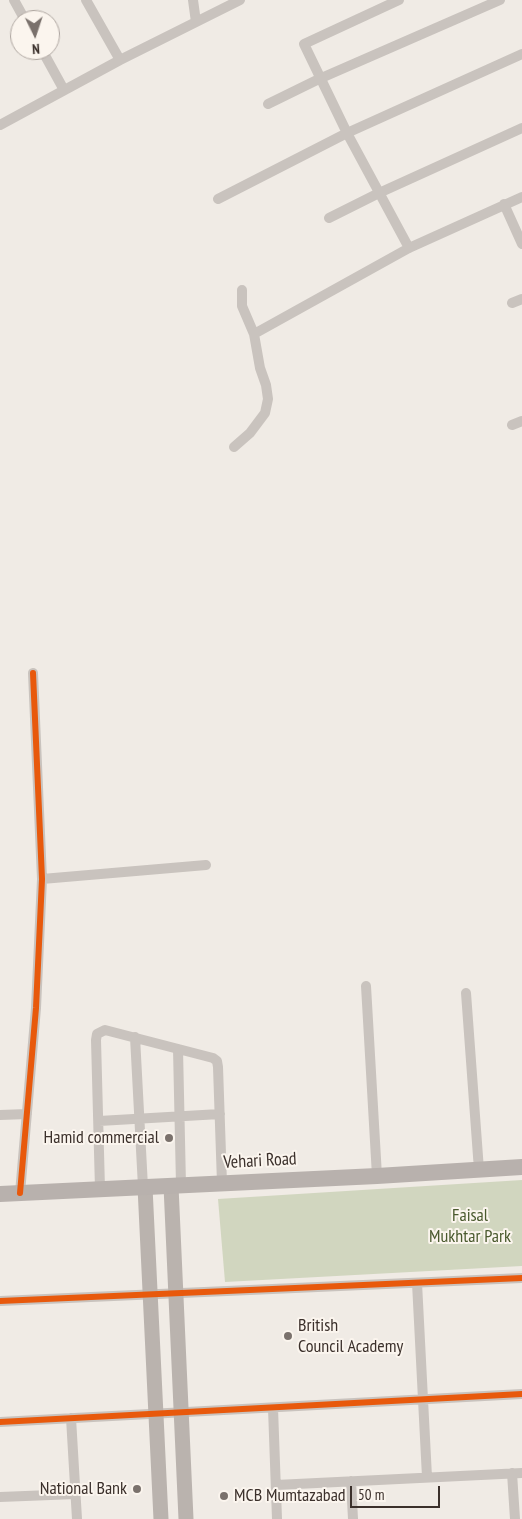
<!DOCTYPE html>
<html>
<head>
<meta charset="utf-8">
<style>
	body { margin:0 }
	#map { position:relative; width:522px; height:1519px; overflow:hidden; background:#f0ebe5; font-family:"PT Sans Narrow",sans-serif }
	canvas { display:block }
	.north { position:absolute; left:10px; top:10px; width:50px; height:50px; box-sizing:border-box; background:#fbf5ee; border:1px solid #aea6a0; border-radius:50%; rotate:176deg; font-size:14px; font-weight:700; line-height:20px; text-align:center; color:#3b302b }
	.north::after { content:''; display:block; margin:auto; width:18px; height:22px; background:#7a716c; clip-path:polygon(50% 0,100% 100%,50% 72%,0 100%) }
	.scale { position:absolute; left:350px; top:1486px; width:90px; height:22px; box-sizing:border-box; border:2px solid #3b302b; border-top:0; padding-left:6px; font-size:15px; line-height:18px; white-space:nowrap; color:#3b302b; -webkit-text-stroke:4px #fbf5ee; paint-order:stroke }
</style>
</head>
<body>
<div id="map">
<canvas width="522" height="1519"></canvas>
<div class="north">N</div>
<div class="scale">50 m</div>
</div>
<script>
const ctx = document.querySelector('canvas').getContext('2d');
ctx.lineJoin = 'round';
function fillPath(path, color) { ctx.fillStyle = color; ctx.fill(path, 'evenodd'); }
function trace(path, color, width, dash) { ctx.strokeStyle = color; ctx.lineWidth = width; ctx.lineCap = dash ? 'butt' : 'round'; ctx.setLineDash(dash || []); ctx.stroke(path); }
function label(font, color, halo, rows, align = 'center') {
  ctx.font = font + ' "PT Sans Narrow",sans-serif'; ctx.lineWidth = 4; ctx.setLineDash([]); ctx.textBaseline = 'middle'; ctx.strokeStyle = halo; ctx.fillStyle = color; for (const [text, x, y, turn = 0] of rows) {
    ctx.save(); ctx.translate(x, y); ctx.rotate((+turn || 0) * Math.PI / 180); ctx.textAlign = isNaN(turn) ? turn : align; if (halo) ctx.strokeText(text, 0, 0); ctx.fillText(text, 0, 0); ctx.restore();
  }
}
fillPath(new Path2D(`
	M522 1180V1266L225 1282 218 1199Z`), '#d1d6bf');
trace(new Path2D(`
	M14 0 25 20
	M86 0 120 60
	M193 0 196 22
	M399 0 304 44 347 133 409 248
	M42 50 64 90
	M268 104 319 79 500 0
	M0 125 120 60 240 0
	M218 199 347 133 522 54
	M504 204 522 244
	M329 218 379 193 522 128
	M512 303 522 299
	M254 334 409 248 522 197
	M512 425 522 421
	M234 447 250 433 265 413 268 399 266 385 260 368 254 334 242 306V290
	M42 879 206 865
	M366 986 377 1176
	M466 993 479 1170
	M135 1037 143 1187
	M178 1049 181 1185
	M0 1115 27 1114
	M99 1121 220 1114
	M100 1189 96 1040 97 1034 105 1030 213 1058 217 1061 218 1067 222 1183
	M20 1193 36 1008 42 879 33 673
	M417 1283 427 1477
	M0 1301 522 1278
	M273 1408 277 1519
	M71 1418 77 1519
	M0 1422 522 1394
	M512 1473 515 1519
	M351 1481 353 1519
	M276 1485 522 1473
	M0 1497 76 1494`), '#c9c3be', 10);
trace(new Path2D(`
	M171 1186 186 1519
	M145 1187 161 1519`), '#bab3ae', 15);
trace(new Path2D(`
	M0 1194 377 1176 522 1167`), '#b8b1ad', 16);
trace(new Path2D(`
	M20 1193 36 1008 42 879 33 673
	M0 1301 522 1278
	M0 1422 522 1394`), '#e8590c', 6);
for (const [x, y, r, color] of [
	[169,1138,5,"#7a716c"],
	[288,1336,5,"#7a716c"],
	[137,1489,5,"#7a716c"],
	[224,1496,5,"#7a716c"]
]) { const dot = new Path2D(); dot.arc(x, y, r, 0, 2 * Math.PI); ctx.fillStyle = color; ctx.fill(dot); trace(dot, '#fbf5ee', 2); }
label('18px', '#3b302b', '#fbf5ee', [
	["Hamid commercial",159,1138],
	["British",298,1326,"left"],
	["Council Academy",298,1347,"left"],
	["National Bank",127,1489],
	["MCB Mumtazabad",234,1496,"left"]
], 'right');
label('18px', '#3b302b', '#fbf5ee', [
	["Vehari Road",260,1161,-3]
]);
label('18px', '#4a5a2e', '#fbf5ee', [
	["Faisal",470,1216],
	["Mukhtar Park",470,1237]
]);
</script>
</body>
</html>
